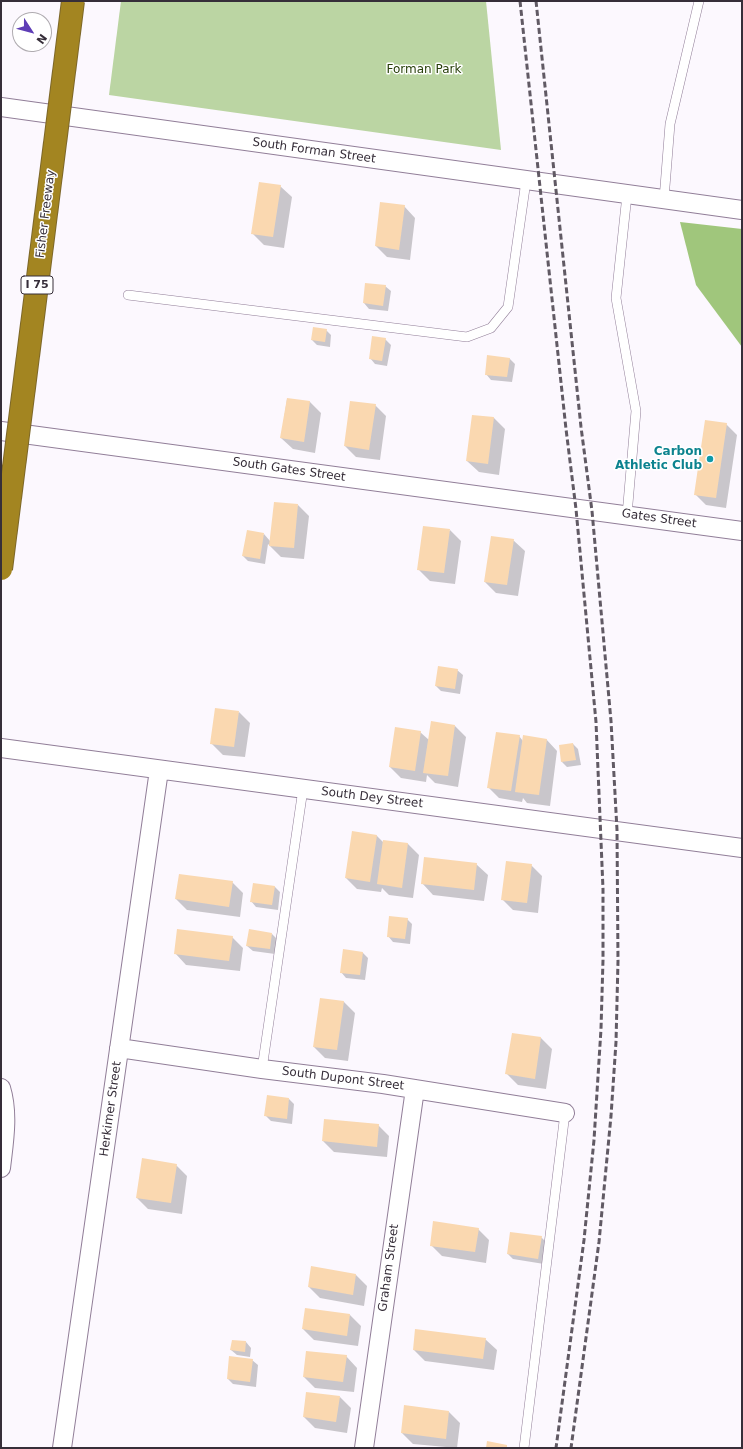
<!DOCTYPE html>
<html>
<head>
<meta charset="utf-8">
<style>
	body { margin:0 }
	#map { position:relative; width:743px; height:1449px; overflow:hidden; background:#fcf8fe; font-family:"DejaVu Sans",sans-serif }
	canvas { display:block }
	.frame { position:absolute; inset:0; border:2px solid #362e39; pointer-events:none }
	.north { position:absolute; left:12px; top:12px; width:40px; height:40px; box-sizing:border-box; background:#fff; border:1px solid #afabb0; border-radius:50%; rotate:126deg; font-size:11px; font-weight:700; line-height:16px; text-align:center; color:#362e39 }
	.north::after { content:''; display:block; margin:auto; width:14px; height:18px; background:#5e3db6; clip-path:polygon(50% 0,100% 100%,50% 72%,0 100%) }
</style>
</head>
<body>
<div id="map">
<canvas width="743" height="1449"></canvas>
<div class="frame"></div>
<div class="north">N</div>
</div>
<script>
const ctx = document.querySelector('canvas').getContext('2d');
ctx.lineJoin = 'round';
function fillPath(path, color) { ctx.fillStyle = color; ctx.fill(path, 'evenodd'); }
function trace(path, color, width, dash) { ctx.strokeStyle = color; ctx.lineWidth = width; ctx.lineCap = dash ? 'butt' : 'round'; ctx.setLineDash(dash || []); ctx.stroke(path); }
function label(font, color, halo, rows, align = 'center') {
  ctx.font = font + ' "DejaVu Sans",sans-serif'; ctx.lineWidth = 3; ctx.setLineDash([]); ctx.textBaseline = 'middle'; ctx.strokeStyle = halo; ctx.fillStyle = color; for (const [text, x, y, turn = 0] of rows) {
    ctx.save(); ctx.translate(x, y); ctx.rotate((+turn || 0) * Math.PI / 180); ctx.textAlign = isNaN(turn) ? turn : align; if (halo) ctx.strokeText(text, 0, 0); ctx.fillText(text, 0, 0); ctx.restore();
  }
}
fillPath(new Path2D(`
	M121 1H486L501 150 109 95Z`), '#bbd5a3');
fillPath(new Path2D(`
	M680 222 742 229V347L696 285Z`), '#a0c67c');
fillPath(new Path2D(`
	M280 186 292 197 284 248 264 245 253 234Z
	M381 203 404 206 415 218 410 260 387 257 376 246Z
	M385 286 391 291 388 311 369 309 364 303Z
	M326 330 331 335 330 347 317 345 312 340Z
	M385 339 391 345 387 366 375 364 370 358Z
	M509 358 515 364 512 382 491 380 486 374Z
	M287 399 310 402 321 413 315 453 293 449 281 438Z
	M375 405 386 416 380 460 356 457 345 446Z
	M473 416 494 418 505 429 499 475 479 472 467 461Z
	M726 424 737 435 726 508 706 505 695 494Z
	M298 505 309 516 304 559 281 557 268 544 265 564 248 561 243 556 264 534 270 541Z
	M450 530 461 541 455 584 430 581 419 570Z
	M513 540 525 551 518 596 496 593 485 582Z
	M457 670 463 675 460 694 441 691 436 686Z
	M239 712 250 723 245 757 223 755 211 743Z
	M455 726 466 737 458 787 435 783 427 775 426 782 401 778 390 767 420 732 429 740Z
	M519 736 523 741 546 739 557 751 550 806 527 803 523 798 522 802 499 798 488 787Z
	M573 744 578 749 581 765 567 767 562 762 560 746Z
	M353 832 377 836 383 842 408 844 419 855 413 898 389 895 382 888 381 892 357 889 346 878Z
	M476 864 488 875 484 901 433 895 422 883Z
	M531 865 542 876 538 913 513 910 502 899Z
	M232 882 243 893 240 917 187 910 176 899Z
	M254 884 275 887 280 892 278 910 256 907 251 901Z
	M407 919 412 924 410 944 393 942 388 936Z
	M272 934 277 939 275 954 253 951 247 946Z
	M232 937 243 948 240 971 186 965 175 953Z
	M344 950 363 953 368 958 365 980 346 978 341 972Z
	M321 999 344 1002 355 1013 348 1061 325 1058 314 1047Z
	M513 1034 541 1038 552 1049 546 1089 518 1085 507 1074Z
	M289 1099 294 1104 292 1124 271 1121 266 1116Z
	M378 1125 389 1136 387 1157 334 1152 323 1141Z
	M176 1165 187 1176 182 1214 148 1209 137 1198Z
	M478 1229 489 1240 486 1263 442 1256 431 1245Z
	M541 1237 547 1243 544 1264 513 1259 508 1254Z
	M356 1275 367 1286 364 1306 320 1298 309 1287Z
	M350 1315 361 1326 358 1346 314 1340 303 1329Z
	M416 1330 485 1339 497 1350 494 1370 425 1361 414 1350Z
	M246 1342 251 1348 250 1357 237 1355 231 1350Z
	M346 1356 357 1368 354 1392 315 1388 304 1377Z
	M252 1360 258 1365 256 1387 233 1384 228 1379Z
	M340 1397 351 1408 347 1433 315 1428 304 1417Z
	M449 1412 460 1423 457 1448 413 1444 402 1433Z`), '#0003');
fillPath(new Path2D(`
	M259 182 281 185 273 237 251 234Z
	M380 202 405 205 399 250 375 246Z
	M365 283 386 285 383 306 363 303Z
	M313 327 327 329 325 342 311 340Z
	M372 336 386 338 382 361 369 359Z
	M487 355 510 358 507 377 485 375Z
	M287 398 310 401 304 442 280 438Z
	M350 401 376 404 369 450 344 446Z
	M472 415 494 417 488 464 466 461Z
	M705 420 727 423 716 498 694 495Z
	M274 502 298 504 294 548 269 546Z
	M423 526 450 529 444 573 417 570Z
	M247 530 264 533 260 559 242 556Z
	M491 536 514 539 507 585 484 582Z
	M438 666 458 669 455 689 435 686Z
	M215 708 239 711 234 747 210 744Z
	M431 721 455 725 448 776 423 773Z
	M395 727 421 731 415 771 389 767Z
	M496 732 520 735 511 791 487 788Z
	M523 735 547 739 539 795 515 792Z
	M573 743 576 760 561 762 559 745Z
	M352 831 377 835 370 882 345 878Z
	M383 840 408 843 402 888 377 884Z
	M424 857 477 863 474 890 421 884Z
	M506 861 532 864 527 903 501 900Z
	M179 874 233 881 229 907 175 899Z
	M253 883 275 886 272 905 250 902Z
	M389 916 408 918 405 939 387 937Z
	M177 929 233 936 229 961 174 954Z
	M249 929 272 933 270 949 246 946Z
	M343 949 363 952 360 975 340 973Z
	M320 998 344 1001 337 1050 313 1047Z
	M512 1033 541 1037 535 1079 505 1074Z
	M267 1095 289 1098 287 1119 264 1116Z
	M324 1119 379 1124 377 1147 322 1141Z
	M142 1158 177 1164 171 1203 136 1198Z
	M433 1221 479 1228 475 1252 430 1246Z
	M510 1232 542 1236 538 1259 507 1254Z
	M311 1266 356 1274 353 1295 308 1287Z
	M305 1308 350 1314 347 1336 302 1329Z
	M415 1329 486 1338 483 1359 413 1350Z
	M232 1340 246 1341 245 1352 230 1350Z
	M306 1351 347 1355 343 1382 303 1377Z
	M229 1356 253 1359 250 1382 227 1379Z
	M306 1392 340 1396 336 1422 303 1417Z
	M404 1405 449 1411 446 1439 401 1433Z
	M487 1441 507 1445V1448H486Z`), '#fad8b0');
const lane = new Path2D(`
	M664 199 670 124 699 1
	M128 295 467 337 491 328 508 307 526 181
	M627 515 636 411 616 298 627 195
	M262 1069 303 789
	M524 1448 565 1113`);
const street = new Path2D(`
	M1 107 742 210
	M1 431 742 531
	M1 748 742 848
	M119 1048 262 1069 383 1084 565 1113
	M1 1088C9 1114 4 1142 1 1168
	M62 1448 159 770
	M364 1448 415 1089`);
trace(lane, '#917e98', 10);
trace(street, '#917e98', 20);
trace(lane, '#fff', 9);
trace(street, '#fff', 18);
trace(new Path2D(`
	M520 1 566 429 576 509 596 722 603 889V960L601 1029 594 1140 584 1240 556 1448
	M536 1 581 427 592 511 611 721 617 830 618 961 616 1042 611 1116 599 1242 571 1448`), '#615a64', 3, [6, 3]);
const highwayBridge = new Path2D(`
	M1 569 73 1`);
trace(highwayBridge, '#7d6729', 24, []);
trace(highwayBridge, '#a38521', 22);
for (const [x, y, r, color] of [
	[710,459,4,"#0f9aa8"]
]) { const dot = new Path2D(); dot.arc(x, y, r, 0, 2 * Math.PI); ctx.fillStyle = color; ctx.fill(dot); trace(dot, '#fff', 1.5); }
for (const [x, y, w] of [
	[37,285,32]
]) { const box = new Path2D(); box.roundRect(x - w / 2, y - 9, w, 18, 3); ctx.fillStyle = '#fff'; ctx.fill(box); trace(box, '#362e39', 1); }
label('bold 11px', '#362e39', null, [
	["I 75",37,285]
]);
label('12px', '#273f09', '#fff', [
	["Forman Park",424,70]
]);
label('12px', '#362e39', '#fff', [
	["South Forman Street",314,151,8],
	["Fisher Freeway",46,214,-83],
	["South Gates Street",289,470,8],
	["Gates Street",659,519,8],
	["South Dey Street",372,798,7],
	["South Dupont Street",343,1079,7],
	["Herkimer Street",111,1109,-82],
	["Graham Street",389,1268,-82]
]);
label('bold 12px', '#0d838f', '#fff', [
	["Carbon",702,452],
	["Athletic Club",702,466]
], 'right');
</script>
</body>
</html>
